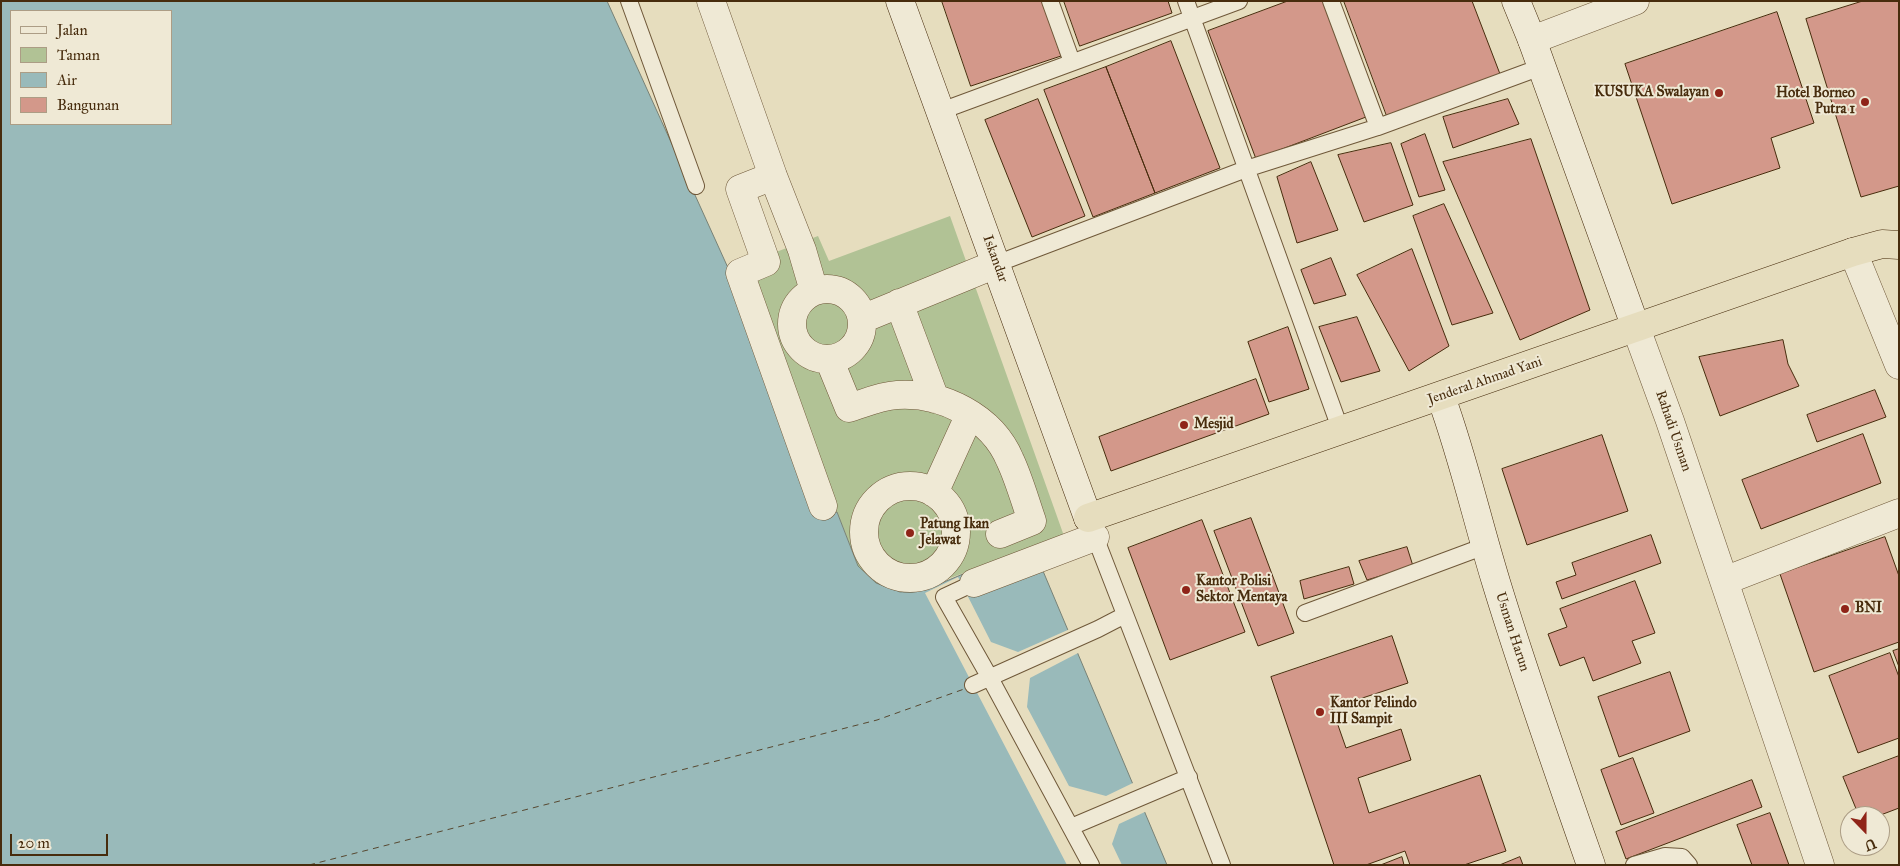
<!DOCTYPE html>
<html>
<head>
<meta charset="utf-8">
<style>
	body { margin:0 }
	#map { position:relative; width:1900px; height:866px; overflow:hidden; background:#e6ddbe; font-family:"IM FELL Great Primer",serif }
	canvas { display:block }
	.frame { position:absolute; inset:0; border:2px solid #472c0d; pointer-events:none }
	.legend { position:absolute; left:10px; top:10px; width:162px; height:115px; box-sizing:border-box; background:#efe9d5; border:1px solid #ac9d85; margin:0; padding:6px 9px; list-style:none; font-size:15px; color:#472c0d }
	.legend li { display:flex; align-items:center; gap:10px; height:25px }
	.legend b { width:25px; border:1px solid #ac9d85 }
	.north { position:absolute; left:1840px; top:806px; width:50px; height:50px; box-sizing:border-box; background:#efe9d5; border:1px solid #ac9d85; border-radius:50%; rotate:158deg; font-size:14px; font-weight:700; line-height:20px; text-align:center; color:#472c0d }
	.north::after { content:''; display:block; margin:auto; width:18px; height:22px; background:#8f2418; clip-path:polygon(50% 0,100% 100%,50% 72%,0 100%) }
	.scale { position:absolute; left:10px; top:834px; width:98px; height:22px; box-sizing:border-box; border:2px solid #472c0d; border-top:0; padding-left:6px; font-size:15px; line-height:18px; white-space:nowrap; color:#472c0d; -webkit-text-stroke:4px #efe9d5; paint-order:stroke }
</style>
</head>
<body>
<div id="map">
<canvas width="1900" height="866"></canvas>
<div class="frame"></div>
<ul class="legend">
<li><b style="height:6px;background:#efe9d5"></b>Jalan</li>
<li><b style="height:14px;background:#b1c295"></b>Taman</li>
<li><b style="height:14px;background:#99baba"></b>Air</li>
<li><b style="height:14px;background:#d3988a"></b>Bangunan</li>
</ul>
<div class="north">U</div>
<div class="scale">20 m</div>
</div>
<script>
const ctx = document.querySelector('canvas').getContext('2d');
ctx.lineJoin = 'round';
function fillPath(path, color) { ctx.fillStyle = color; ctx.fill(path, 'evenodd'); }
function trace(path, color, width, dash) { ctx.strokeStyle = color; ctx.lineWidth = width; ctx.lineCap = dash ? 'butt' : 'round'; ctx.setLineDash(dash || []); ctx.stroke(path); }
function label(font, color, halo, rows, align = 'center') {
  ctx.font = font + ' "IM FELL Great Primer",serif'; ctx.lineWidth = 4; ctx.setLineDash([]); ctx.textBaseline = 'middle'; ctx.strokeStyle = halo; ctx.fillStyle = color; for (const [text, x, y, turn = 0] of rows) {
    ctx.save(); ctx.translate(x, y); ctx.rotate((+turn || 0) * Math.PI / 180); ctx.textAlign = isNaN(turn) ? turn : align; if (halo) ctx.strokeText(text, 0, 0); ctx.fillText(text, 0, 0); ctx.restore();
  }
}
fillPath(new Path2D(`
	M950 216 1064 536 950 578 925 590 900 592 876 583 858 566 837 512 819 518 729 270 818 236 829 261Z`), '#b1c295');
const water = new Path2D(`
	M1 1H607L729 270 819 518 837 512 858 566 876 583 900 592H912L925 590 963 574 974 597 1043 571 1167 865H1ZM11 11H171V124H11Z`);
fillPath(water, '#99baba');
trace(water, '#788175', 1);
fillPath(new Path2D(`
	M958 577 991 642 1018 652 1070 629 1080 652 1030 678 1027 707 1069 786 1106 796 1135 782 1147 811 1119 824 1112 844 1122 865H1067L925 593Z`), '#e6ddbe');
trace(new Path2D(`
	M309 865 877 720 967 688`), '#574830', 1, [6, 5]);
const building = new Path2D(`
	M942 1H1043L1061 56 971 86Z
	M1064 1H1168L1172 13 1080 46Z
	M1288 1H1323L1366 117 1256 159 1208 31Z
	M1344 1H1472L1500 74 1387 116Z
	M1863 1H1899V186L1861 197 1806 19Z
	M1777 12 1814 123 1771 138 1780 168 1672 204 1625 64Z
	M1171 41 1220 168 1155 193 1106 67Z
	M1106 67 1155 193 1093 217 1044 90Z
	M1038 99 1085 216 1032 237 985 120Z
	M1508 99 1519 124 1453 148 1443 117Z
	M1425 134 1445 190 1419 197 1401 144Z
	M1531 139 1590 310 1520 340 1443 162Z
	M1391 143 1413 205 1364 222 1338 155Z
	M1311 162 1338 230 1297 243 1277 177Z
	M1444 204 1493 313 1452 325 1413 216Z
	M1412 249 1449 346 1409 371 1357 275Z
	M1331 258 1346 295 1314 304 1301 270Z
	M1357 317 1380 371 1341 382 1319 327Z
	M1288 327 1309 389 1269 402 1248 342Z
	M1783 340 1788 364 1799 386 1720 416 1699 357Z
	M1256 379 1269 414 1111 471 1099 437Z
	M1875 390 1886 417 1817 442 1807 415Z
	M1863 434 1881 483 1761 529 1742 480Z
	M1602 435 1628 511 1527 545 1502 469Z
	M1251 518 1294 633 1258 646 1214 531Z
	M1202 520 1245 632 1170 660 1128 548Z
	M1651 535 1661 563 1562 599 1556 582 1576 575 1572 563Z
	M1885 537 1899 576V642L1814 672 1780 574Z
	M1407 547 1413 566 1367 580 1359 561Z
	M1349 567 1354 584 1304 599 1300 581Z
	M1635 581 1655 633 1632 641 1641 663 1593 681 1584 657 1560 666 1548 634 1567 627 1560 609Z
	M1392 636 1408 683 1332 708 1346 748 1401 729 1411 760 1358 778 1369 813 1480 775 1506 851 1464 865H1410L1405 851 1366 865H1334L1271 677Z
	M1899 649V667L1893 651Z
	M1890 653 1899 677V738L1858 753 1829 676Z
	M1670 672 1690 731 1619 757 1598 697Z
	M1899 756V808L1878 816H1859L1843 777Z
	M1633 758 1654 813 1621 825 1601 770Z
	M1752 780 1762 807 1626 859 1616 832Z
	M1770 813 1789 865H1752L1737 825Z
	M1402 857 1404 865H1381Z
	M1520 857 1523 865H1500Z`);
fillPath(building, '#d3988a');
trace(building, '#472c0d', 1);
const lane = new Path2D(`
	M629 1 696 186
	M1050 1 1072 62
	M1186 1 1341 431
	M1331 1 1378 127
	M941 111 1239 1
	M996 264 1246 169 1378 127 1541 67
	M1092 529 1222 865
	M974 583 944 597 990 678 1091 865
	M1305 613 1485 546
	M973 685 1098 629 1125 615
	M1071 827 1189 777
	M1634 865 1665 856 1682 857 1689 865`);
const street = new Path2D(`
	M711 1 773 176 802 250 814 291
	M1532 40 1635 1
	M773 176 740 189 766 262 740 273 823 506
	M1853 252 1899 365
	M792 324a35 35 0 1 1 70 0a35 35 0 1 1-70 0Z
	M899 303 935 399
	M862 319 996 264
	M1636 328 1670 421 1820 865
	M829 359 849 408C865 403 880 396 897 395 942 392 992 417 1010 460 1019 479 1025 501 1032 521L1000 534
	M864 532a46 46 0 1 1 92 0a46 46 0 1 1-92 0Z
	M934 493 970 414
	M1724 581 1899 513
	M974 583 1095 537`);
const secondary = new Path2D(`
	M900 1 1088 518
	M1516 1 1532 40 1636 328
	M1441 397C1463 457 1477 520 1496 582 1525 677 1558 771 1591 865`);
const highway = new Path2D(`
	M1088 518 1853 252 1882 244 1899 245`);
trace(lane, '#6f5839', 18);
trace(street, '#6f5839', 29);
trace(secondary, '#472c0d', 29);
trace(highway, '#472c0d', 29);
trace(lane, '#efe9d5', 16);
trace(street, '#efe9d5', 28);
trace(secondary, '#efe9d5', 28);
trace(highway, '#e6ddbe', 28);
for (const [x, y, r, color] of [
	[1719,93,5,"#8f2418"],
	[1865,102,5,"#8f2418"],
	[1184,425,5,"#8f2418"],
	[910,533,5,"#8f2418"],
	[1186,590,5,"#8f2418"],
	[1845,609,5,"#8f2418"],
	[1320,712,5,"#8f2418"]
]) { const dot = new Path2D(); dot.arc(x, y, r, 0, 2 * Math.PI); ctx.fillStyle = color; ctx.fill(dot); trace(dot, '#efe9d5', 2); }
label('bold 14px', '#472c0d', '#efe9d5', [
	["KUSUKA Swalayan",1709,93,"right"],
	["Hotel Borneo",1855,94,"right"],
	["Putra 1",1855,110,"right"],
	["Mesjid",1194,425],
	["Patung Ikan",920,525],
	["Jelawat",920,541],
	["Kantor Polisi",1196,582],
	["Sektor Mentaya",1196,598],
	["BNI",1855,609],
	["Kantor Pelindo",1330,704],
	["III Sampit",1330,720]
], 'left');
label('14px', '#472c0d', '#efe9d5', [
	["Iskandar",995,259,70],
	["Jenderal Ahmad Yani",1485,381,-19],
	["Rahadi Usman",1673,431,71],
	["Usman Harun",1512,632,72]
]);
</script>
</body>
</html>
